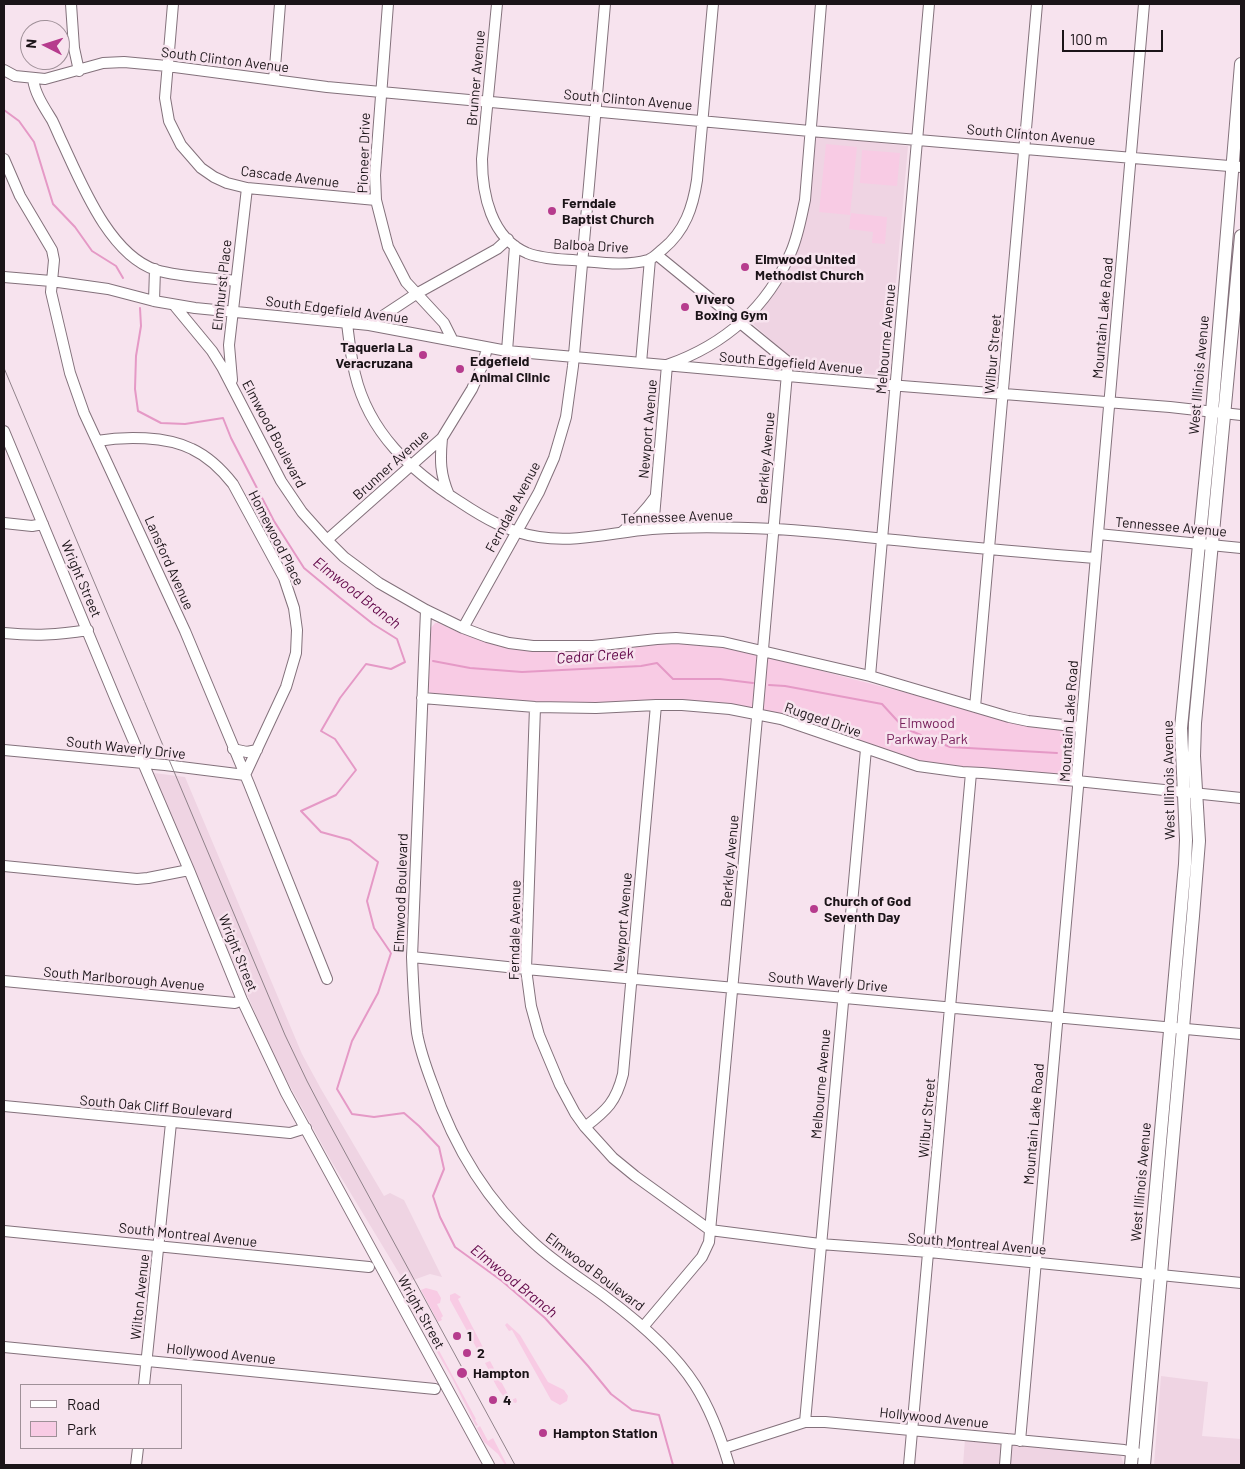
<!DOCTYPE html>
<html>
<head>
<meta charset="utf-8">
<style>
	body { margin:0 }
	#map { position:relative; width:1245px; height:1469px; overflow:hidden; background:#f7e3ee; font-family:Barlow,sans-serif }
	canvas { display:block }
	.frame { position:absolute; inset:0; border:5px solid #1b1418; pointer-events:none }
	.legend { position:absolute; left:20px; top:1384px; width:162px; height:65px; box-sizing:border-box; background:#f7e3ee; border:1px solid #9f9098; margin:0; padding:6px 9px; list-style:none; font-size:15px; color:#1b1418 }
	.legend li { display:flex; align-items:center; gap:10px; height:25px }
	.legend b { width:25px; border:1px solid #9f9098 }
	.north { position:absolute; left:20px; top:20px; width:50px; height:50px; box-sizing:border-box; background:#f7e3ee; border:1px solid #9f9098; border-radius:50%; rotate:275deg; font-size:14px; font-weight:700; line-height:20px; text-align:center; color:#1b1418 }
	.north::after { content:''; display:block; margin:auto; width:18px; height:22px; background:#b63b8d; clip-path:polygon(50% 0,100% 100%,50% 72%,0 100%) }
	.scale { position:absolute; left:1062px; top:30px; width:101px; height:22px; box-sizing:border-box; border:2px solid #1b1418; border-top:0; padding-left:6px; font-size:15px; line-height:18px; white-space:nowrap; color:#1b1418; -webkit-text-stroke:4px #f7e3ee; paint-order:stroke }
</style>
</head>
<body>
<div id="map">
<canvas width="1245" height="1469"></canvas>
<div class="frame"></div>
<ul class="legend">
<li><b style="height:6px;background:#fff"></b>Road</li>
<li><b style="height:14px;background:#f8cbe4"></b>Park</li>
</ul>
<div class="north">N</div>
<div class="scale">100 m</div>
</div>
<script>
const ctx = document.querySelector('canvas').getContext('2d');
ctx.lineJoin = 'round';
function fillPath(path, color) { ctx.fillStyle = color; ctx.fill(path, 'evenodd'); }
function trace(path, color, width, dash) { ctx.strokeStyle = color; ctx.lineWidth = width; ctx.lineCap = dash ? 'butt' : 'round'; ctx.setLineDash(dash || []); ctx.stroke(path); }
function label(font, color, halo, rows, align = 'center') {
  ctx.font = font + ' Barlow,sans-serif'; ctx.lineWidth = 5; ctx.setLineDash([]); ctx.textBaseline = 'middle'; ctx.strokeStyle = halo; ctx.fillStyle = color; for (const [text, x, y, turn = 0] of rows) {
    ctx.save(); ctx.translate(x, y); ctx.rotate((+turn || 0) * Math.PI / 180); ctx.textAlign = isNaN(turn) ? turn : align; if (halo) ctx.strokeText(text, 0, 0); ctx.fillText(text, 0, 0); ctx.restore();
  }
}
fillPath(new Path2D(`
	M816 136 908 146 888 376 803 369 752 323 771 298 790 267 803 232 809 203Z
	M154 773 185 777 302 1054 321 1089 384 1196 390 1193 404 1200 442 1277 430 1274 405 1283 330 1159 273 1055 163 797Z
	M1161 1376 1208 1382 1202 1436 1241 1439V1465H1154Z
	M965 1439 1121 1456 1124 1465H963Z`), '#efd4e3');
fillPath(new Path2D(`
	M826 144 857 147 850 215 819 212Z
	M862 150 900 153 897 186 860 183Z
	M851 213 887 217 885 244 872 243 873 232 849 229Z
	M435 623H438C469 638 504 649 538 651L653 644 674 643 710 645 779 660 1031 725 1071 731 1076 736 1072 774 1069 777 948 767 918 762 775 714 596 703 510 702 433 695 430 693 428 689 430 629Z
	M426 1288 437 1291 441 1298 440 1303 437 1304 443 1316 441 1318 442 1320 438 1322 421 1290Z
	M455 1293 461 1297 458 1299 487 1355 482 1358 450 1300V1295Z
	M414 1294 431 1326 424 1330 411 1307 409 1300Z
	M507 1323 520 1335 548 1382 564 1390 568 1396 567 1401 560 1405 551 1400 512 1330 509 1331 505 1325Z
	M429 1332 476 1419 475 1420 478 1425 476 1426 452 1378 426 1333Z
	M490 1361 511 1400 516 1398 517 1401 516 1403C499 1400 493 1377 485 1363Z
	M480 1426 488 1441 493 1438 507 1465H505L498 1454 484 1442 477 1428Z`), '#f8cbe4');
trace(new Path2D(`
	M4 110 19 121 34 142 53 204 75 227 92 251 116 266 123 278
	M140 308 141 326 136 356 135 389 138 411 161 423 185 424 223 418 231 438 274 521 304 568 339 597 373 624 397 639 405 662 391 669 366 664 340 698 321 731 335 739 356 770 336 795 301 811 321 832 350 840 378 862 367 901 374 928 391 953 378 993 352 1041 337 1089 352 1114 374 1117 404 1113 419 1126 439 1147 444 1169 433 1196 440 1217 455 1247 502 1281 545 1318 588 1366 611 1394 632 1410 659 1415 673 1465
	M433 661 470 668 522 672 641 666 657 663 673 679H720L753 683
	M769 685 785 686 882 704 904 728 950 747 1057 753`), '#e599c6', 2);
const minor = new Path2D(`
	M71 4 74 48 79 71
	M173 4 165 98 169 121 181 145 201 168 214 177 227 183 247 188 376 200
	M388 4 375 175 376 200 388 247 406 282 444 323 453 341
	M497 4 482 159C482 194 491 238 527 253 545 260 565 259 583 261 604 263 627 266 648 260 654 258 658 253 663 249 685 231 693 207 697 180L713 4
	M4 70 15 76 45 79 103 63 124 62 167 66 327 87 381 92 810 131 1241 167
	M33 79C35 94 44 107 52 120 56 128 59 136 63 144 82 185 110 255 156 270 179 277 212 278 236 281
	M274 80 280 4
	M4 159 20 196 52 250 54 260 51 292 70 373 84 413 185 631 249 784 327 979
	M4 277 51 281 108 289 154 301 195 308 369 325 507 351 889 385 1170 407 1241 415
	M154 301 155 269
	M174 305 212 351 222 367 281 481 302 512 327 540 344 557 379 583 426 610 463 628 487 637 509 643 533 646H593L657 639 676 638 723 642 870 676 1009 717 1028 721 1081 727
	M347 323C349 340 351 357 355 374 369 433 411 471 460 502 484 518 510 533 539 537 577 543 614 532 652 529 692 526 734 527 774 529 828 532 881 539 935 544 988 549 1042 554 1095 558
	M369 325 416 294 497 249 508 239
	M507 351 515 246
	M641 363 650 259
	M232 380 229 345 247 188
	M4 431 116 700 189 870 242 1000 286 1093 489 1465
	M442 438C440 460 440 474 449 495
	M4 523 32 526 43 524
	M653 529 667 365C724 345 767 308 791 252 798 236 801 218 805 200L821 4
	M622 532C636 521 646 510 656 496
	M1098 534 1241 548
	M327 540 442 438 472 389 483 364 487 348
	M426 610 412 957C413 982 414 1008 417 1033 420 1050 426 1067 432 1083 453 1144 486 1201 535 1244 557 1264 583 1280 607 1298 639 1322 674 1352 695 1385 711 1410 721 1438 729 1465
	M463 628 539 492 546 476 554 458 566 417 573 366 605 4
	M4 633C35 636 57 635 88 630
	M870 676 929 4
	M422 698 535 707 596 708 656 705H682L730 709 781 719 918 766 962 772 982 773 1077 781 1241 798
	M535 707 526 969 531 1006 539 1035 560 1085 575 1113 585 1127 613 1158 635 1176 710 1230 820 1244 929 1252 1241 1283
	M975 707 1037 4
	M233 749 247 752 257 750
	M4 750 165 765 245 775 286 687 296 653 297 630 294 608 284 578 233 484C222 470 209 457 192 449 166 436 125 436 97 441
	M4 866 137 879 148 878 189 870
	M412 957 526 969 1241 1034
	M4 981 235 1003 242 1000
	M4 1106 290 1133 306 1128
	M585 1127C607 1110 616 1102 623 1074L656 705
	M4 1231 369 1267
	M643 1327 702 1257 709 1242 758 707 788 362 657 255
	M4 1347 435 1389
	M144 1385 171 1123
	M805 1422 866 749
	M1020 1441 1078 787 1077 775 1144 4
	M724 1448 805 1422H825L1124 1450 1137 1453
	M136 1465 138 1448
	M909 1465 971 773
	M1005 1465 1007 1439`);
const major = new Path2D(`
	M1131 1465 1185 864 1186 840 1181 728 1212 412 1241 64
	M1144 1465 1193 916 1199 841 1194 756 1195 723 1241 236`);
trace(minor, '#83717b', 12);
trace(major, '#83717b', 14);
trace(minor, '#fff', 10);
trace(major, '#fff', 12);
trace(new Path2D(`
	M4 368 285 1035 307 1081 329 1123 515 1465`), '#90828a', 1);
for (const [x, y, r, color] of [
	[552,211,5,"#b63b8d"],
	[745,267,5,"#b63b8d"],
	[685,307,5,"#b63b8d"],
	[423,355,5,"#b63b8d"],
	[460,369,5,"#b63b8d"],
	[814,909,5,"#b63b8d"],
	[457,1336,5,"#b63b8d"],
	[467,1353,5,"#b63b8d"],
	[462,1373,6,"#b63b8d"],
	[493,1400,5,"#b63b8d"],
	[543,1433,5,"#b63b8d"]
]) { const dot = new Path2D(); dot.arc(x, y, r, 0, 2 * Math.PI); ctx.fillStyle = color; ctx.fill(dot); trace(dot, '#f7e3ee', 2); }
label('14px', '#1b1418', '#f7e3ee', [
	["South Clinton Avenue",225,60,7],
	["Brunner Avenue",476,78,-85],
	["South Clinton Avenue",628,100,5],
	["South Clinton Avenue",1031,135,5],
	["Pioneer Drive",364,153,-88],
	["Cascade Avenue",290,177,7],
	["Balboa Drive",591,246,3],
	["Elmhurst Place",222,285,-84],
	["South Edgefield Avenue",337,310,7],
	["Mountain Lake Road",1103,318,-85],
	["Melbourne Avenue",886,339,-85],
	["Wilbur Street",993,354,-85],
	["South Edgefield Avenue",791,363,5],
	["West Illinois Avenue",1199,375,-85],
	["Newport Avenue",648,429,-85],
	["Elmwood Boulevard",274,434,62],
	["Berkley Avenue",766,458,-85],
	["Brunner Avenue",391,465,-42],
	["Ferndale Avenue",513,507,-62],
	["Tennessee Avenue",677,517,-2],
	["Tennessee Avenue",1171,527,5],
	["Homewood Place",276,538,63],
	["Lansford Avenue",169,563,66],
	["Wright Street",81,579,67],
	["Rugged Drive",823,720,19],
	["Mountain Lake Road",1069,721,-86],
	["South Waverly Drive",126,748,6],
	["West Illinois Avenue",1169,780,-91],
	["Berkley Avenue",730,861,-85],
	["Elmwood Boulevard",401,893,-88],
	["Newport Avenue",623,922,-85],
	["Ferndale Avenue",515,930,-89],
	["Wright Street",238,953,68],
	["South Marlborough Avenue",124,979,5],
	["South Waverly Drive",828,982,5],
	["Melbourne Avenue",821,1084,-85],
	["South Oak Cliff Boulevard",156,1107,5],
	["Wilbur Street",927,1118,-85],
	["Mountain Lake Road",1034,1124,-85],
	["West Illinois Avenue",1141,1182,-85],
	["South Montreal Avenue",188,1235,6],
	["South Montreal Avenue",977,1244,5],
	["Elmwood Boulevard",595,1272,37],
	["Wilton Avenue",140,1297,-84],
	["Wright Street",421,1312,61],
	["Hollywood Avenue",221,1354,6],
	["Hollywood Avenue",934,1418,6]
]);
label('bold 14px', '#1b1418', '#f7e3ee', [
	["Ferndale",562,203],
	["Baptist Church",562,219],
	["Elmwood United",755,259],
	["Methodist Church",755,275],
	["Vivero",695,299],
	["Boxing Gym",695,315],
	["Taqueria La",413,347,"right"],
	["Veracruzana",413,363,"right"],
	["Edgefield",470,361],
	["Animal Clinic",470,377],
	["Church of God",824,901],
	["Seventh Day",824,917],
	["1",467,1336],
	["2",477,1353],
	["Hampton",473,1373],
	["4",503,1400],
	["Hampton Station",553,1433]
], 'left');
label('14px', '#78215c', '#f7e3ee', [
	["Elmwood",927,723],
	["Parkway Park",927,739]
]);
label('italic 15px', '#620749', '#f7e3ee', [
	["Elmwood Branch",357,593,38],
	["Cedar Creek",595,656,-4],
	["Elmwood Branch",514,1281,39]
]);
</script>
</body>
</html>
